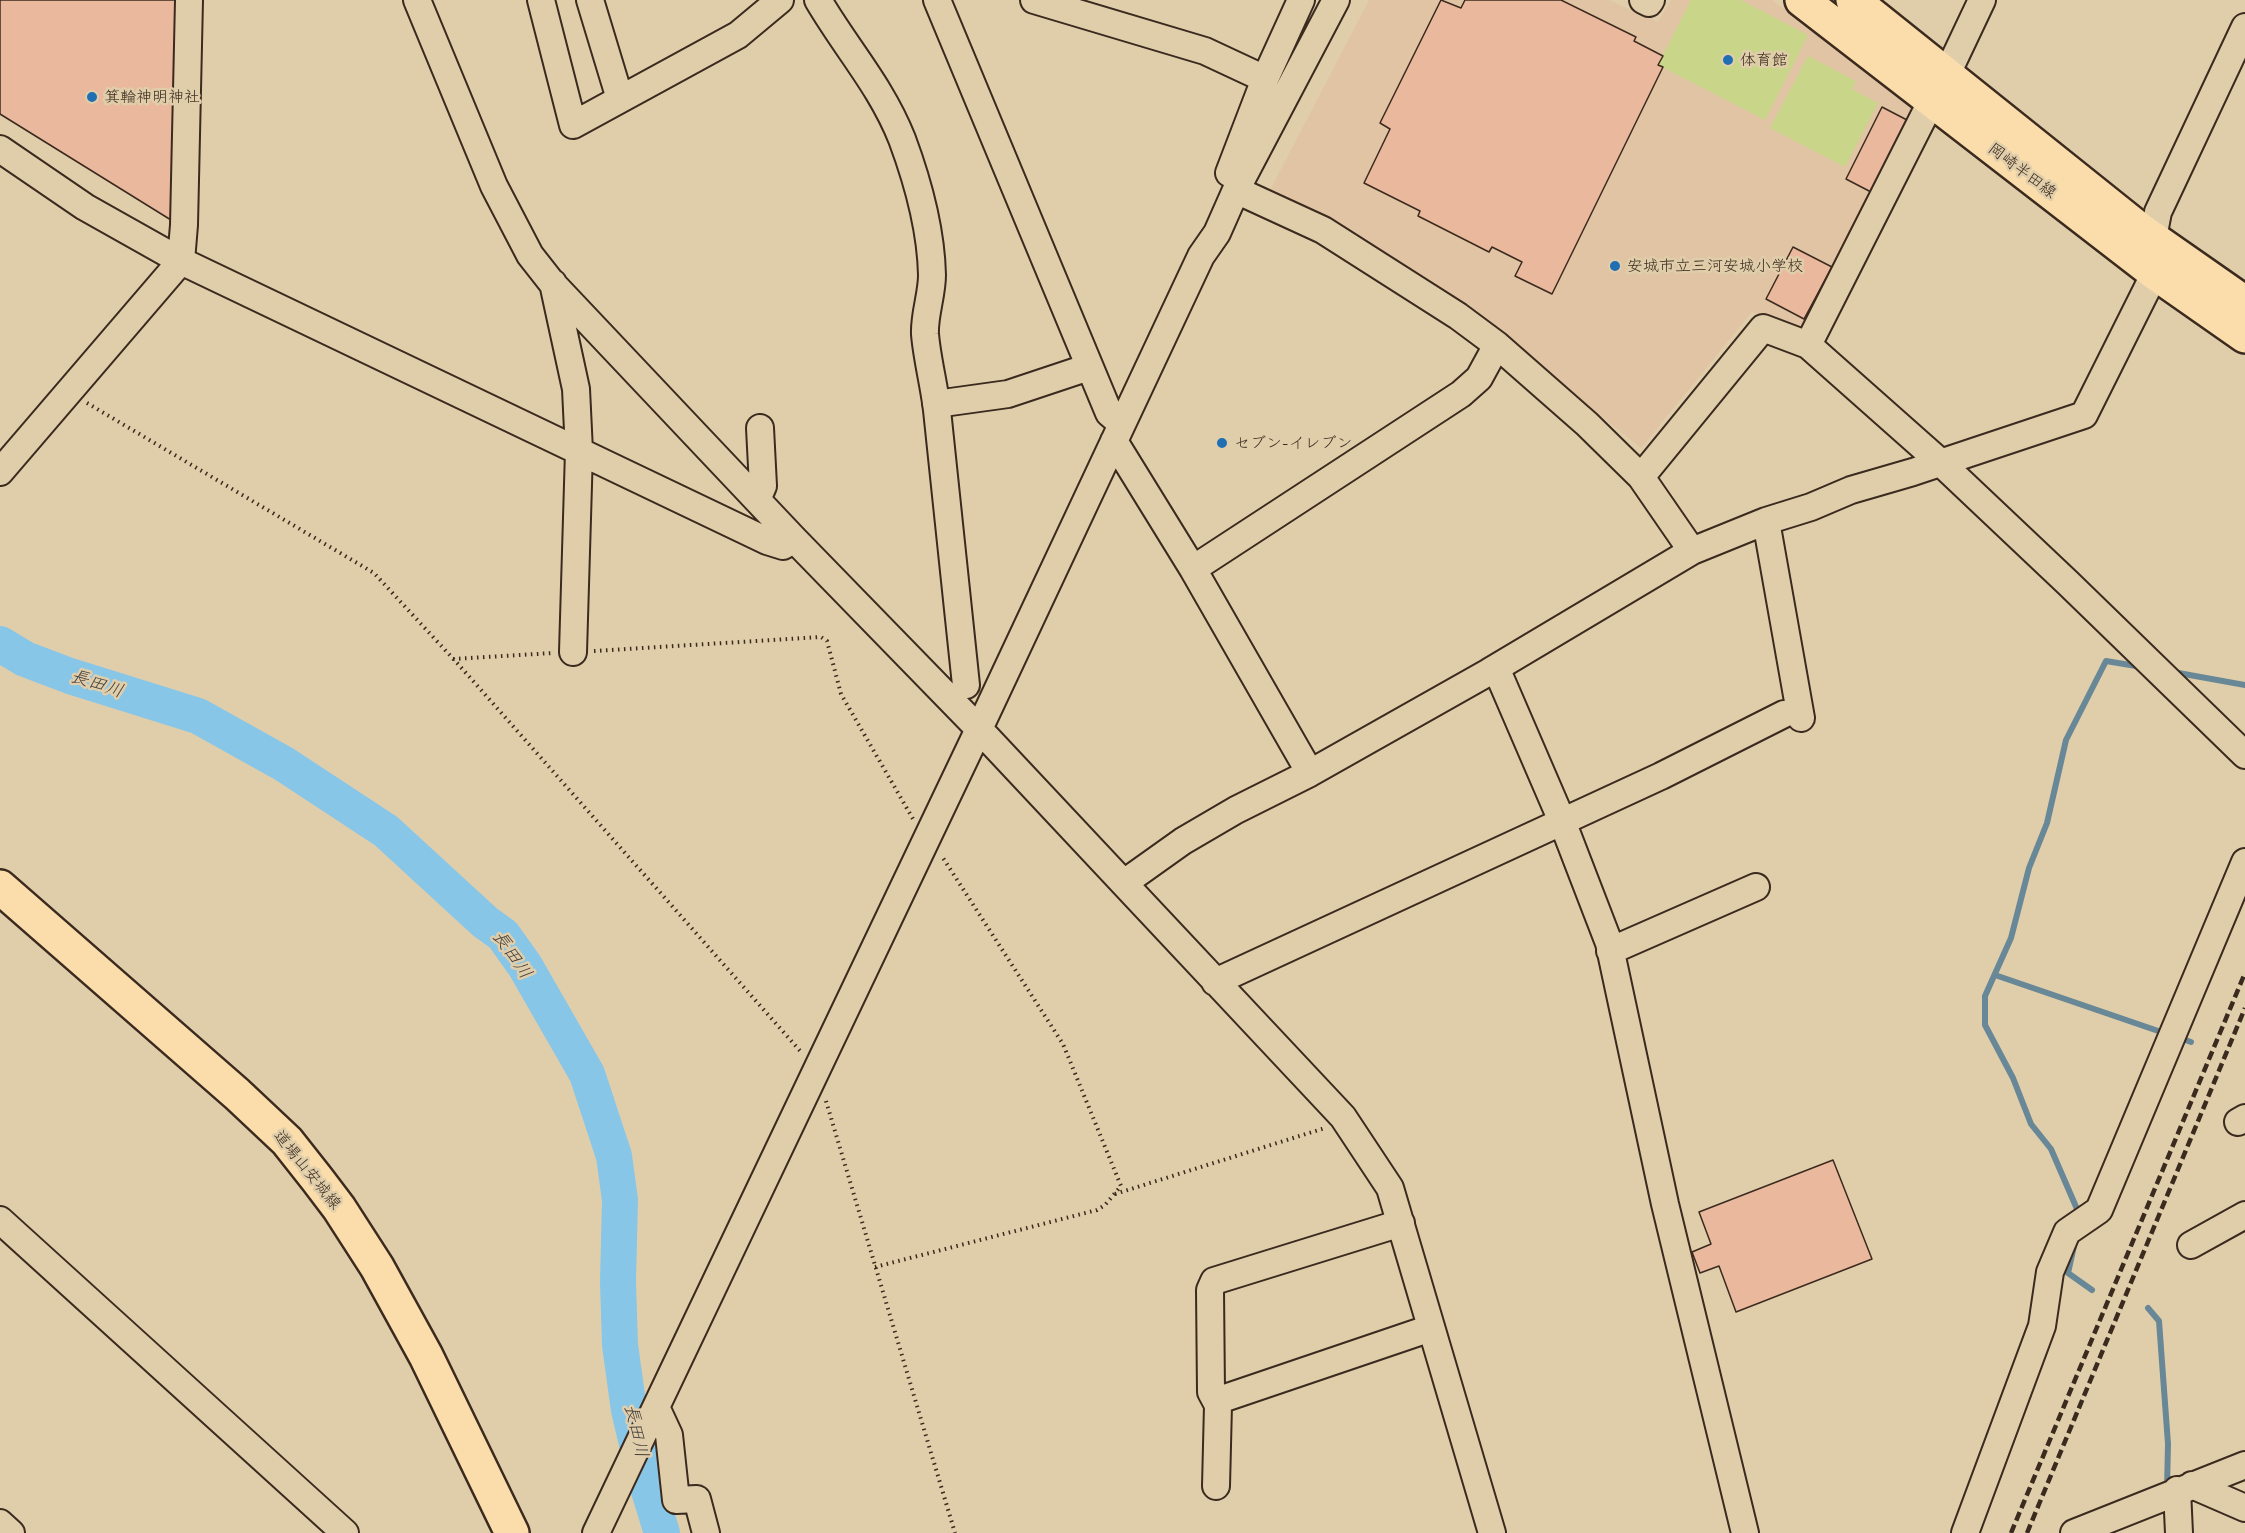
<!DOCTYPE html>
<html>
<head>
<meta charset="utf-8">
<style>
	body { margin:0 }
	canvas { display:block; background:#e0ceab }
</style>
</head>
<body>
<canvas width="2245" height="1533"></canvas>
<script>
const ctx = document.querySelector('canvas').getContext('2d');
ctx.lineJoin = 'round';
function fillPath(path, color) { ctx.fillStyle = color; ctx.fill(path, 'evenodd'); }
function trace(path, color, width, dash) { ctx.strokeStyle = color; ctx.lineWidth = width; ctx.lineCap = dash ? 'butt' : 'round'; ctx.setLineDash(dash || []); ctx.stroke(path); }
function label(font, color, halo, rows, align = 'center') {
  ctx.font = font + ' "Comic Neue","Klee One",sans-serif'; ctx.lineWidth = 5; ctx.setLineDash([]); ctx.textBaseline = 'middle'; ctx.strokeStyle = halo; ctx.fillStyle = color; for (const [text, x, y, turn = 0] of rows) {
    ctx.save(); ctx.translate(x, y); ctx.rotate((+turn || 0) * Math.PI / 180); ctx.textAlign = isNaN(turn) ? turn : align; if (halo) ctx.strokeText(text, 0, 0); ctx.fillText(text, 0, 0); ctx.restore();
  }
}
fillPath(new Path2D(`
	M1369 0H1609L1658 22 1671 0H1772L1916 103 1807 331 1752 312 1641 448 1498 334 1268 194Z`), '#e0c4a4');
fillPath(new Path2D(`
	M1691 0H1741L1808 35 1765 120 1658 65Z
	M1808 56 1856 81 1852 89 1878 103 1845 167 1770 128Z`), '#c9d589');
trace(new Path2D(`
	M2173 672 2245 685
	M1995 975 2167 1034
	M2177 1037 2191 1042
	M2080 1216 2051 1149 2031 1124 2013 1078 1985 1025V996L2011 938 2029 868 2047 823 2066 740 2106 661 2142 667
	M2074 1246 2068 1273 2092 1290
	M2148 1308 2159 1321 2168 1444 2167 1489`), '#698897', 6);
trace(new Path2D(`
	M0 644 25 659 70 676 198 716 284 764 386 831 485 922 503 935 525 966 587 1074 614 1156 620 1200 618 1282 620 1345 629 1410 645 1478 662 1533`), '#88c6e8', 36);
const building = new Path2D(`
	M0 0H182L185 80 171 220 0 114Z
	M1441 0 1461 8 1465 0H1561L1636 37 1634 41 1663 56 1658 65 1663 67 1552 294 1515 276 1522 262 1492 247 1489 252 1418 216 1420 211 1364 183 1390 129 1380 123Z
	M1882 107 1907 120 1871 192 1846 179Z
	M1793 247 1832 267 1804 319 1766 299Z
	M1833 1160 1872 1259 1736 1312 1719 1266 1700 1273 1692 1252 1711 1244 1699 1212Z`);
fillPath(building, '#eab89d');
trace(building, '#3b2a1e', 1.5);
const minor = new Path2D(`
	M417 0 494 186 530 255 552 283 794 539 979 729 1343 1117 1390 1188 1492 1533
	M541 0 573 125 738 35 780 0
	M590 0 620 99
	M818 0C846 48 881 86 902 139 918 182 931 229 932 275 932 295 924 315 925 334 927 359 934 384 937 410 947 501 956 593 966 685
	M937 0 1109 413 1122 424
	M1034 0 1205 51 1265 79
	M1643 0 1649 3 1651 0
	M1947 74 1982 0
	M1931 102 1808 345 1940 462 2068 583 2245 755
	M0 149 85 207 181 261 767 541 783 546 794 539
	M1229 173 1265 79 1301 0
	M1236 190 1323 230 1458 316 1497 345 1587 424 1641 477
	M2153 238 2158 212 2245 27
	M553 283 576 389 579 451 573 652
	M936 404 1008 394 1089 367
	M1114 441 1193 569 1310 773
	M0 472 181 261 184 225 189 0
	M757 500 763 486 760 428
	M1766 521 1801 718
	M1692 551 1641 477 1763 328 1808 345
	M1193 569 1461 394 1479 378 1497 345
	M1496 668 1562 821 1609 943 1665 1204 1745 1533
	M1124 883 1183 841 1236 810 1310 773 1489 672 1692 551 1766 521 1811 507 1851 490 1913 472 2084 415 2155 273
	M1610 951 1756 887
	M1215 982 1661 776 1784 714
	M2238 1122 2245 1118
	M0 1220 345 1533
	M2191 1245 2245 1215
	M1216 1401 1431 1328
	M656 1407 669 1435 676 1500 697 1499 706 1533
	M2192 1485 2245 1508
	M1216 1486 1218 1405 1211 1392 1210 1290 1214 1281 1401 1223
	M2177 1490 2179 1533
	M0 1523 11 1533
	M596 1533 979 729 1201 256 1217 233 1236 190 1336 0
	M1965 1533 2042 1326 2050 1272 2067 1232 2099 1210 2245 862
	M2074 1533 2245 1465`);
const major = new Path2D(`
	M1802 0 2155 273 2245 336
	M1853 0 2139 229 2245 303
	M0 887 237 1094 287 1141 317 1179 339 1208 377 1267 426 1356 512 1533`);
trace(minor, '#3b2a1e', 30);
trace(major, '#3b2a1e', 38);
trace(new Path2D(`
	M87 403 374 573 458 664 802 1053
	M594 651 821 637 827 641 841 694 913 819
	M453 659 553 653
	M826 1101 955 1533
	M1115 1194 1325 1128
	M875 1267 1097 1210 1105 1205 1121 1186 1063 1044 943 858`), '#3b2a1e', 4, [1.5, 4.5]);
trace(minor, '#e0ceab', 26);
trace(major, '#fbddab', 33);
trace(new Path2D(`
	M2011 1533 2245 973
	M2027 1533 2245 1008`), '#3b2a1e', 4.5, [9, 4.5]);
for (const [x, y, r, color] of [
	[1728,60,6,"#1f6fb2"],
	[92,97,6,"#1f6fb2"],
	[1615,266,6,"#1f6fb2"],
	[1222,443,6,"#1f6fb2"]
]) { const dot = new Path2D(); dot.arc(x, y, r, 0, 2 * Math.PI); ctx.fillStyle = color; ctx.fill(dot); trace(dot, '#e0ceab', 2); }
label('16px', '#3b2a1e', '#e0ceab', [
	["体育館",1740,60],
	["箕輪神明神社",104,97],
	["安城市立三河安城小学校",1627,266],
	["セブン-イレブン",1234,443]
], 'left');
label('16px', '#3b2a1e', '#e0ceab', [
	["岡崎半田線",2022,171,37],
	["道場山安城線",307,1170,51]
]);
label('italic 18px', '#47413c', '#e0ceab', [
	["長田川",97,684,18],
	["長田川",512,955,55],
	["長田川",636,1431,77]
]);
</script>
</body>
</html>
